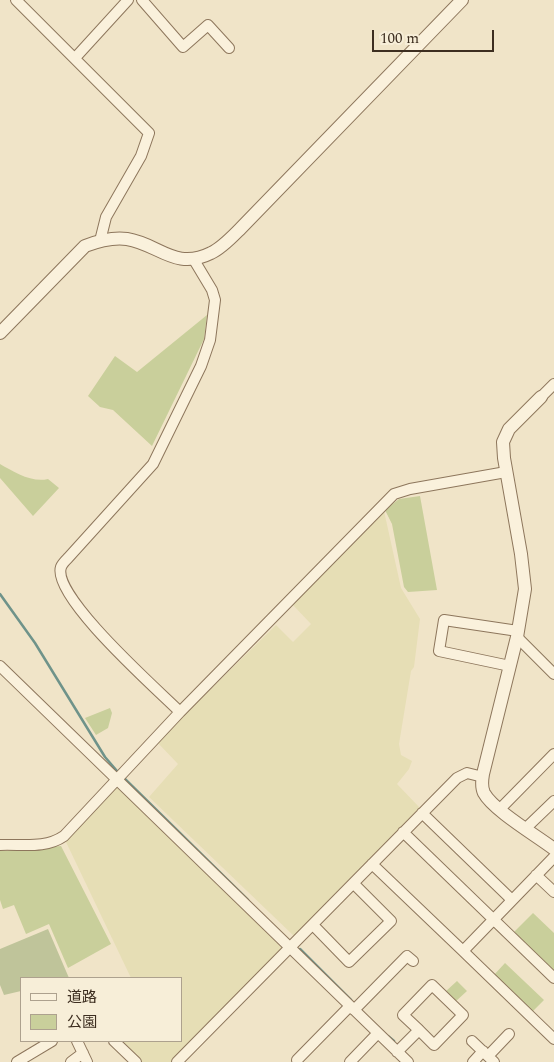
<!DOCTYPE html>
<html>
<head>
<meta charset="utf-8">
<style>
	body { margin:0 }
	#map { position:relative; width:554px; height:1062px; overflow:hidden; background:#f0e4c8; font-family:Spectral,"Noto Sans JP",serif }
	canvas { display:block }
	.legend { position:absolute; left:20px; top:977px; width:162px; height:65px; box-sizing:border-box; background:#f7eed8; border:1px solid #ada18e; margin:0; padding:6px 9px; list-style:none; font-size:15px; color:#3d2e20 }
	.legend li { display:flex; align-items:center; gap:10px; height:25px }
	.legend b { width:25px; border:1px solid #ada18e }
	.scale { position:absolute; left:372px; top:30px; width:122px; height:22px; box-sizing:border-box; border:2px solid #3d2e20; border-top:0; padding-left:6px; font-size:15px; line-height:18px; white-space:nowrap; color:#3d2e20; -webkit-text-stroke:4px #f7eed8; paint-order:stroke }
</style>
</head>
<body>
<div id="map">
<canvas width="554" height="1062"></canvas>
<ul class="legend">
<li><b style="height:6px;background:#faf1dc"></b>道路</li>
<li><b style="height:14px;background:#c9cf9b"></b>公園</li>
</ul>
<div class="scale">100 m</div>
</div>
<script>
const ctx = document.querySelector('canvas').getContext('2d');
ctx.lineJoin = 'round';
function fillPath(path, color) { ctx.fillStyle = color; ctx.fill(path, 'evenodd'); }
function trace(path, color, width, dash) { ctx.strokeStyle = color; ctx.lineWidth = width; ctx.lineCap = dash ? 'butt' : 'round'; ctx.setLineDash(dash || []); ctx.stroke(path); }
fillPath(new Path2D(`
	M384 511 401 588 420 619 414 667 411 671 399 744 401 755 412 761 409 769 397 784 420 808 295 937 149 797 178 764 157 742 276 625 293 642 311 624 292 604Z
	M117 786 282 948 171 1062H142L120 1041H181V978H131L66 842Z`), '#e6deb5');
fillPath(new Path2D(`
	M207 315 204 339 152 446 113 410 100 407 88 396 115 356 137 372Z
	M0 464C14 472 32 483 48 479L59 488 33 516 0 478Z
	M420 496 437 590 408 592 404 587 392 524 385 510 399 499Z
	M110 708 112 713 108 728 96 735 85 718Z
	M61 846 111 944 68 968 49 924 26 934 14 905 3 909 0 900V851Z
	M533 913 554 933V971L514 932Z
	M505 963 544 1000 532 1012 493 976Z
	M457 981 467 991 455 1002 445 992Z`), '#c9cf9b');
fillPath(new Path2D(`
	M48 929 69 978H21V991L4 995 0 985V949Z`), '#bfc49a');
trace(new Path2D(`
	M0 594 35 643 105 757 117 771
	M125 779 248 900
	M300 949 351 1000
	M388 1036 394 1041`), '#6f938a', 2.5);
const minor = new Path2D(`
	M16 0 149 133 141 156 106 217 100 241
	M142 0 183 47 208 25 229 48
	M75 58 128 0
	M541 397 554 384
	M517 637 554 674
	M0 666 408 1062
	M510 666 439 651 444 620 518 631
	M180 712C158 690 51 596 61 567 62 564 66 560 68 558L153 464 201 366 210 340 215 300 212 290 194 260
	M500 809 554 754
	M422 813 512 900
	M526 828 554 801
	M403 832 554 978
	M0 845C23 844 45 849 64 836L180 712 394 494 410 489 506 472
	M554 857 463 951 554 1039
	M372 864 463 951
	M536 875 554 892
	M313 925 349 962 391 921 354 884
	M354 1010 407 956 413 961
	M77 1041 87 1062
	M114 1041 136 1062
	M472 1041 494 1062
	M397 1052 419 1030 403 1015 432 985 463 1015 434 1045 419 1030
	M488 1056 509 1034
	M297 1060 350 1006
	M17 1062 52 1041
	M71 1062 83 1053
	M177 1062 457 778 467 773 483 777
	M350 1062 378 1033
	M473 1062 483 1051`);
const tertiary = new Path2D(`
	M0 333 85 246C98 241 112 237 127 239 159 244 175 271 211 253 222 248 232 237 241 228L462 0
	M541 397 509 429 503 442 504 458 521 554 525 589 517 637 483 774C482 780 481 787 484 793 493 810 537 836 554 849`);
trace(minor, '#8d765c', 12);
trace(tertiary, '#8d765c', 14);
trace(minor, '#faf1dc', 10);
trace(tertiary, '#faf1dc', 12);
</script>
</body>
</html>
